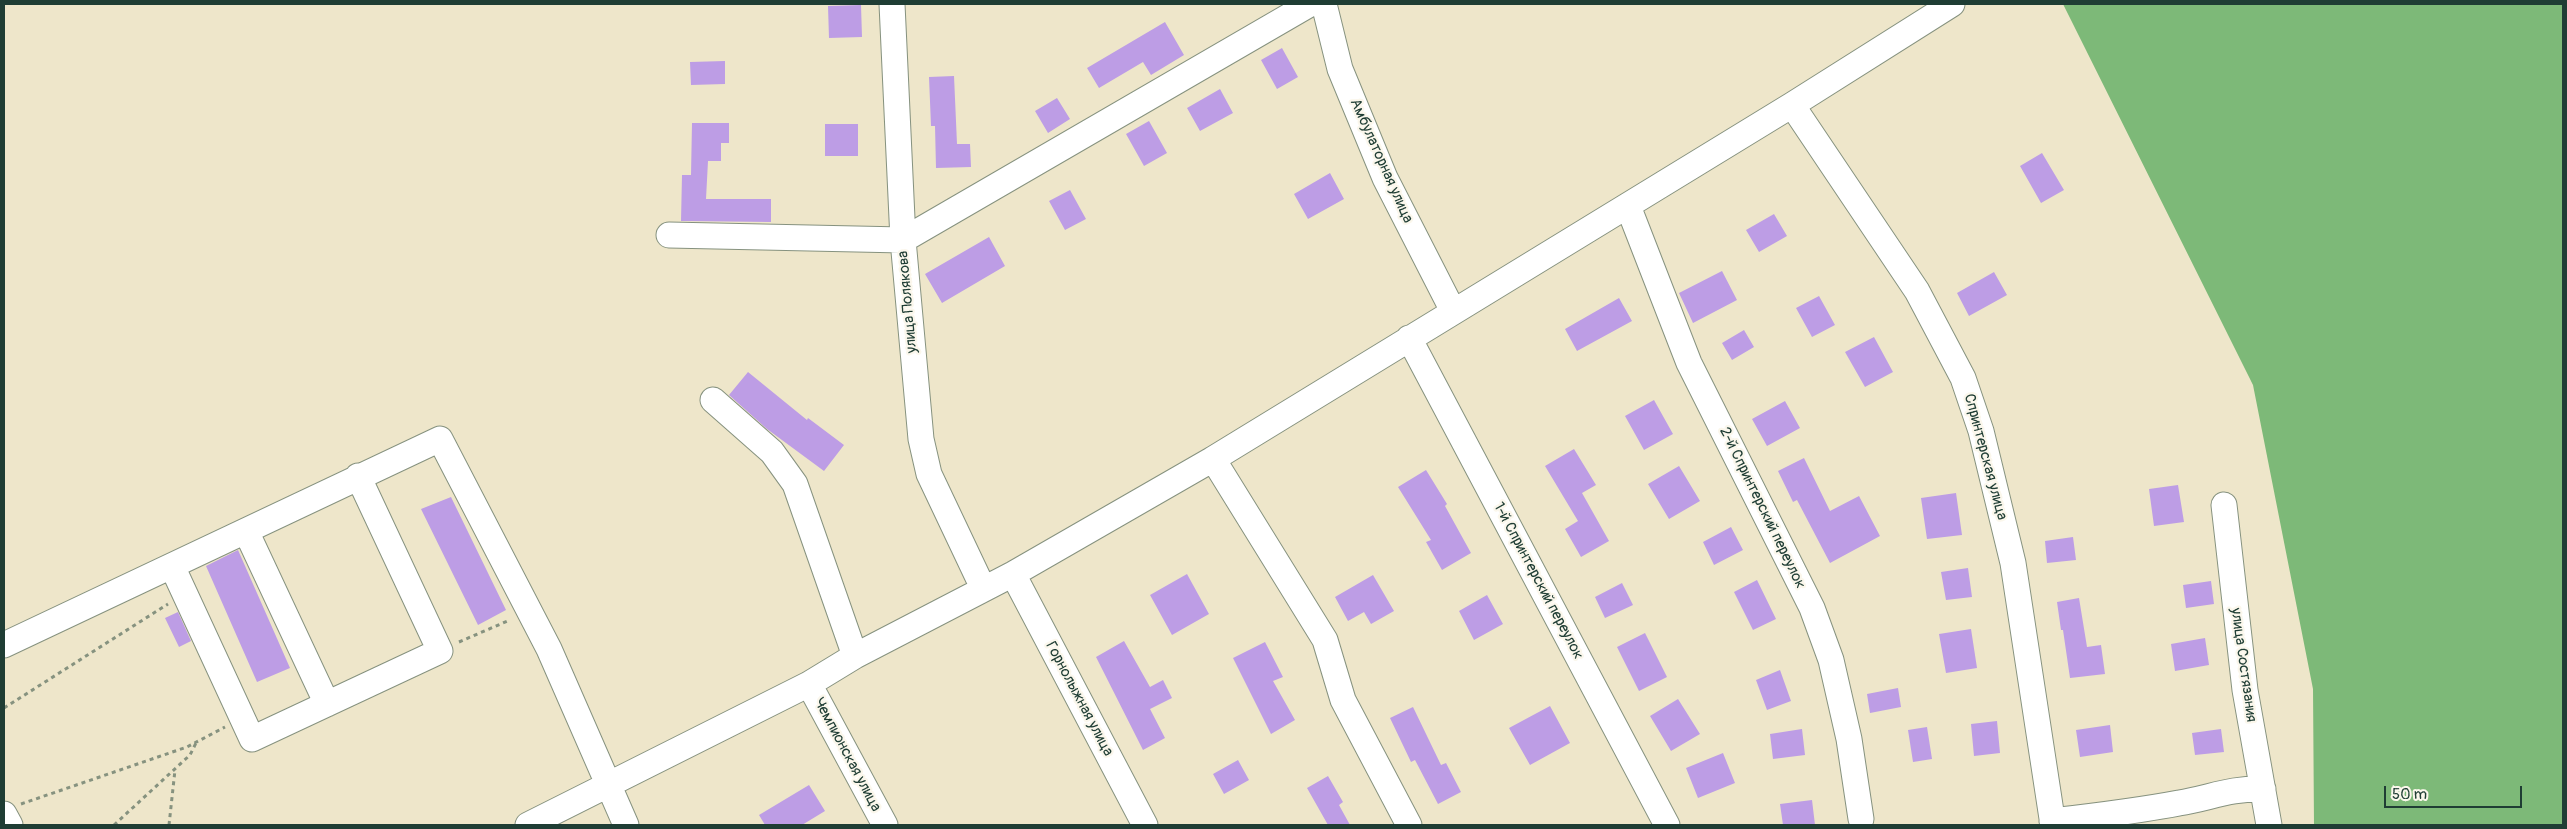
<!DOCTYPE html>
<html>
<head>
<meta charset="utf-8">
<style>
	body { margin:0 }
	#map { position:relative; width:2567px; height:829px; overflow:hidden; background:#eee6ca; font-family:Pangolin,sans-serif }
	canvas { display:block }
	.frame { position:absolute; inset:0; border:5px solid #1f3d34; pointer-events:none }
	.scale { position:absolute; left:2384px; top:786px; width:138px; height:22px; box-sizing:border-box; border:2px solid #1f3d34; border-top:0; padding-left:6px; font-size:15px; line-height:18px; white-space:nowrap; color:#1f3d34; -webkit-text-stroke:4px #fbf7ec; paint-order:stroke }
</style>
</head>
<body>
<div id="map">
<canvas width="2567" height="829"></canvas>
<div class="frame"></div>
<div class="scale">50 m</div>
</div>
<script>
const ctx = document.querySelector('canvas').getContext('2d');
ctx.lineJoin = 'round';
function fillPath(path, color) { ctx.fillStyle = color; ctx.fill(path, 'evenodd'); }
function trace(path, color, width, dash) { ctx.strokeStyle = color; ctx.lineWidth = width; ctx.lineCap = dash ? 'butt' : 'round'; ctx.setLineDash(dash || []); ctx.stroke(path); }
function label(font, color, halo, rows, align = 'center') {
  ctx.font = font + ' Pangolin,sans-serif'; ctx.lineWidth = 4.5; ctx.setLineDash([]); ctx.textBaseline = 'middle'; ctx.strokeStyle = halo; ctx.fillStyle = color; for (const [text, x, y, turn = 0] of rows) {
    ctx.save(); ctx.translate(x, y); ctx.rotate((+turn || 0) * Math.PI / 180); ctx.textAlign = isNaN(turn) ? turn : align; if (halo) ctx.strokeText(text, 0, 0); ctx.fillText(text, 0, 0); ctx.restore();
  }
}
fillPath(new Path2D(`
	M2063 4H2563V825H2314L2313 689 2253 385Z`), '#7db978');
fillPath(new Path2D(`
	M861 5 862 37 829 38 828 6Z
	M1165 22 1184 55 1151 75 1143 62 1099 88 1087 68Z
	M1282 48 1298 77 1277 89 1261 60Z
	M725 61V84L691 85 690 62Z
	M954 76 957 144H970L971 167 936 168 935 126H931L929 77Z
	M1220 89 1233 113 1200 131 1187 108Z
	M1057 98 1070 119 1048 133 1035 111Z
	M1149 121 1167 153 1144 166 1126 134Z
	M692 123H729V143H721V161H708L706 199H771V222L681 221 682 175H691Z
	M825 124H858V156H825Z
	M2042 153 2064 190 2041 203 2020 166Z
	M1330 173 1344 199 1308 219 1294 194Z
	M1070 190 1086 219 1065 230 1049 201Z
	M1774 214 1787 236 1759 252 1746 230Z
	M989 237 1005 266 942 303 925 274Z
	M1722 271 1737 300 1693 323 1679 293Z
	M1994 272 2007 295 1969 316 1957 293Z
	M1819 296 1835 325 1812 337 1796 308Z
	M1619 298 1632 321 1577 351 1565 329Z
	M1744 330 1754 347 1732 360 1722 343Z
	M1874 337 1893 372 1865 387 1845 352Z
	M748 372 807 420 808 418 844 445 824 471 767 429 729 395Z
	M1654 400 1673 434 1644 450 1625 416Z
	M1785 401 1800 428 1767 446 1752 419Z
	M1574 449 1596 485 1582 493 1609 541 1581 557 1565 529 1578 521 1545 466Z
	M1804 458 1830 511 1859 496 1880 536 1830 563 1797 500 1793 502 1778 471Z
	M1679 466 1700 501 1669 519 1648 484Z
	M1426 470 1447 504 1445 506 1471 553 1442 570 1426 542 1431 540 1398 487Z
	M2178 485 2184 522 2154 526 2149 489Z
	M1956 493 1962 535 1927 539 1921 498Z
	M451 497 506 610 478 625 421 509Z
	M1731 527 1743 550 1714 565 1703 542Z
	M2073 537 2076 560 2047 563 2045 541Z
	M238 550 290 668 257 682 206 566Z
	M1968 568 1972 597 1946 600 1941 572Z
	M1187 574 1209 614 1172 635 1150 595Z
	M1373 575 1394 611 1371 624 1364 612 1348 621 1335 597Z
	M1757 580 1776 619 1753 630 1734 592Z
	M2211 581 2214 604 2186 608 2183 585Z
	M1622 583 1633 605 1605 618 1595 597Z
	M1487 595 1503 624 1474 640 1459 611Z
	M2079 598 2087 647 2101 645 2105 674 2070 678 2063 630H2061L2057 602Z
	M178 612 191 641 179 647 165 618Z
	M1971 629 1977 668 1946 673 1939 634Z
	M1645 633 1667 677 1639 691 1617 647Z
	M2205 638 2209 665 2175 671 2171 644Z
	M1124 641 1150 687 1163 680 1172 698 1150 709 1165 738 1143 750 1096 657Z
	M1265 642 1283 677 1273 681 1295 720 1271 734 1233 658Z
	M1780 670 1791 701 1767 710 1756 680Z
	M1898 688 1901 707 1870 713 1867 694Z
	M1678 699 1700 734 1671 751 1650 716Z
	M1550 706 1570 743 1530 765 1509 728Z
	M1413 707 1441 765 1446 763 1461 792 1438 804 1415 760 1411 762 1390 718Z
	M1997 721 2000 753 1974 756 1971 724Z
	M2110 725 2113 752 2080 757 2076 730Z
	M1927 727 1932 759 1913 762 1908 730Z
	M1802 729 1805 755 1773 759 1770 734Z
	M2221 729 2224 752 2195 755 2192 733Z
	M1723 753 1735 783 1698 798 1686 768Z
	M1238 760 1249 780 1224 794 1213 774Z
	M1328 776 1343 802 1339 805 1350 825H1328L1307 788Z
	M809 785 825 811 802 825H765L759 815Z
	M1812 800 1815 825H1783L1780 804Z`), '#bd9de5');
const minor = new Path2D(`
	M892 4 903 240 921 439 929 474 983 588
	M1324 4 1340 69 1385 178 1453 311
	M1792 105 1917 291 1963 378 1981 431 2013 563 2053 825
	M1628 206 1689 363 1812 608 1831 660 1849 739 1861 819
	M669 235 903 240 1310 4
	M1409 338 1667 825
	M713 400 772 452 795 484 855 656
	M1213 459 1325 640 1343 700 1409 825
	M2224 505 2245 690 2269 825
	M246 531 327 704
	M172 566 252 739 440 651 358 476
	M1013 574 1145 825
	M4 645 440 439 549 649 626 825
	M809 684 885 825
	M4 814 10 825
	M2052 821C2095 816 2137 811 2179 803 2210 798 2230 788 2263 789
	M528 825 809 684 855 656 1013 574 1213 459 1792 105 1952 4`);
trace(minor, '#86927f', 27);
trace(new Path2D(`
	M459 642 510 620
	M4 708 168 604
	M21 804 187 747 225 727
	M114 825 190 755 196 743
	M169 825 175 770`), '#86927f', 3, [4, 4]);
trace(minor, '#fff', 25);
label('15px', '#1f3d34', '#fbf7ec', [
	["Амбулаторная улица",1381,161,66],
	["улица Полякова",908,302,-95],
	["Спринтерская улица",1985,457,75],
	["2-й Спринтерский переулок",1762,508,64],
	["1-й Спринтерский переулок",1538,581,62],
	["улица Состязания",2243,665,82],
	["Горнолыжная улица",1079,699,62],
	["Чемпионская улица",847,755,62]
]);
</script>
</body>
</html>
